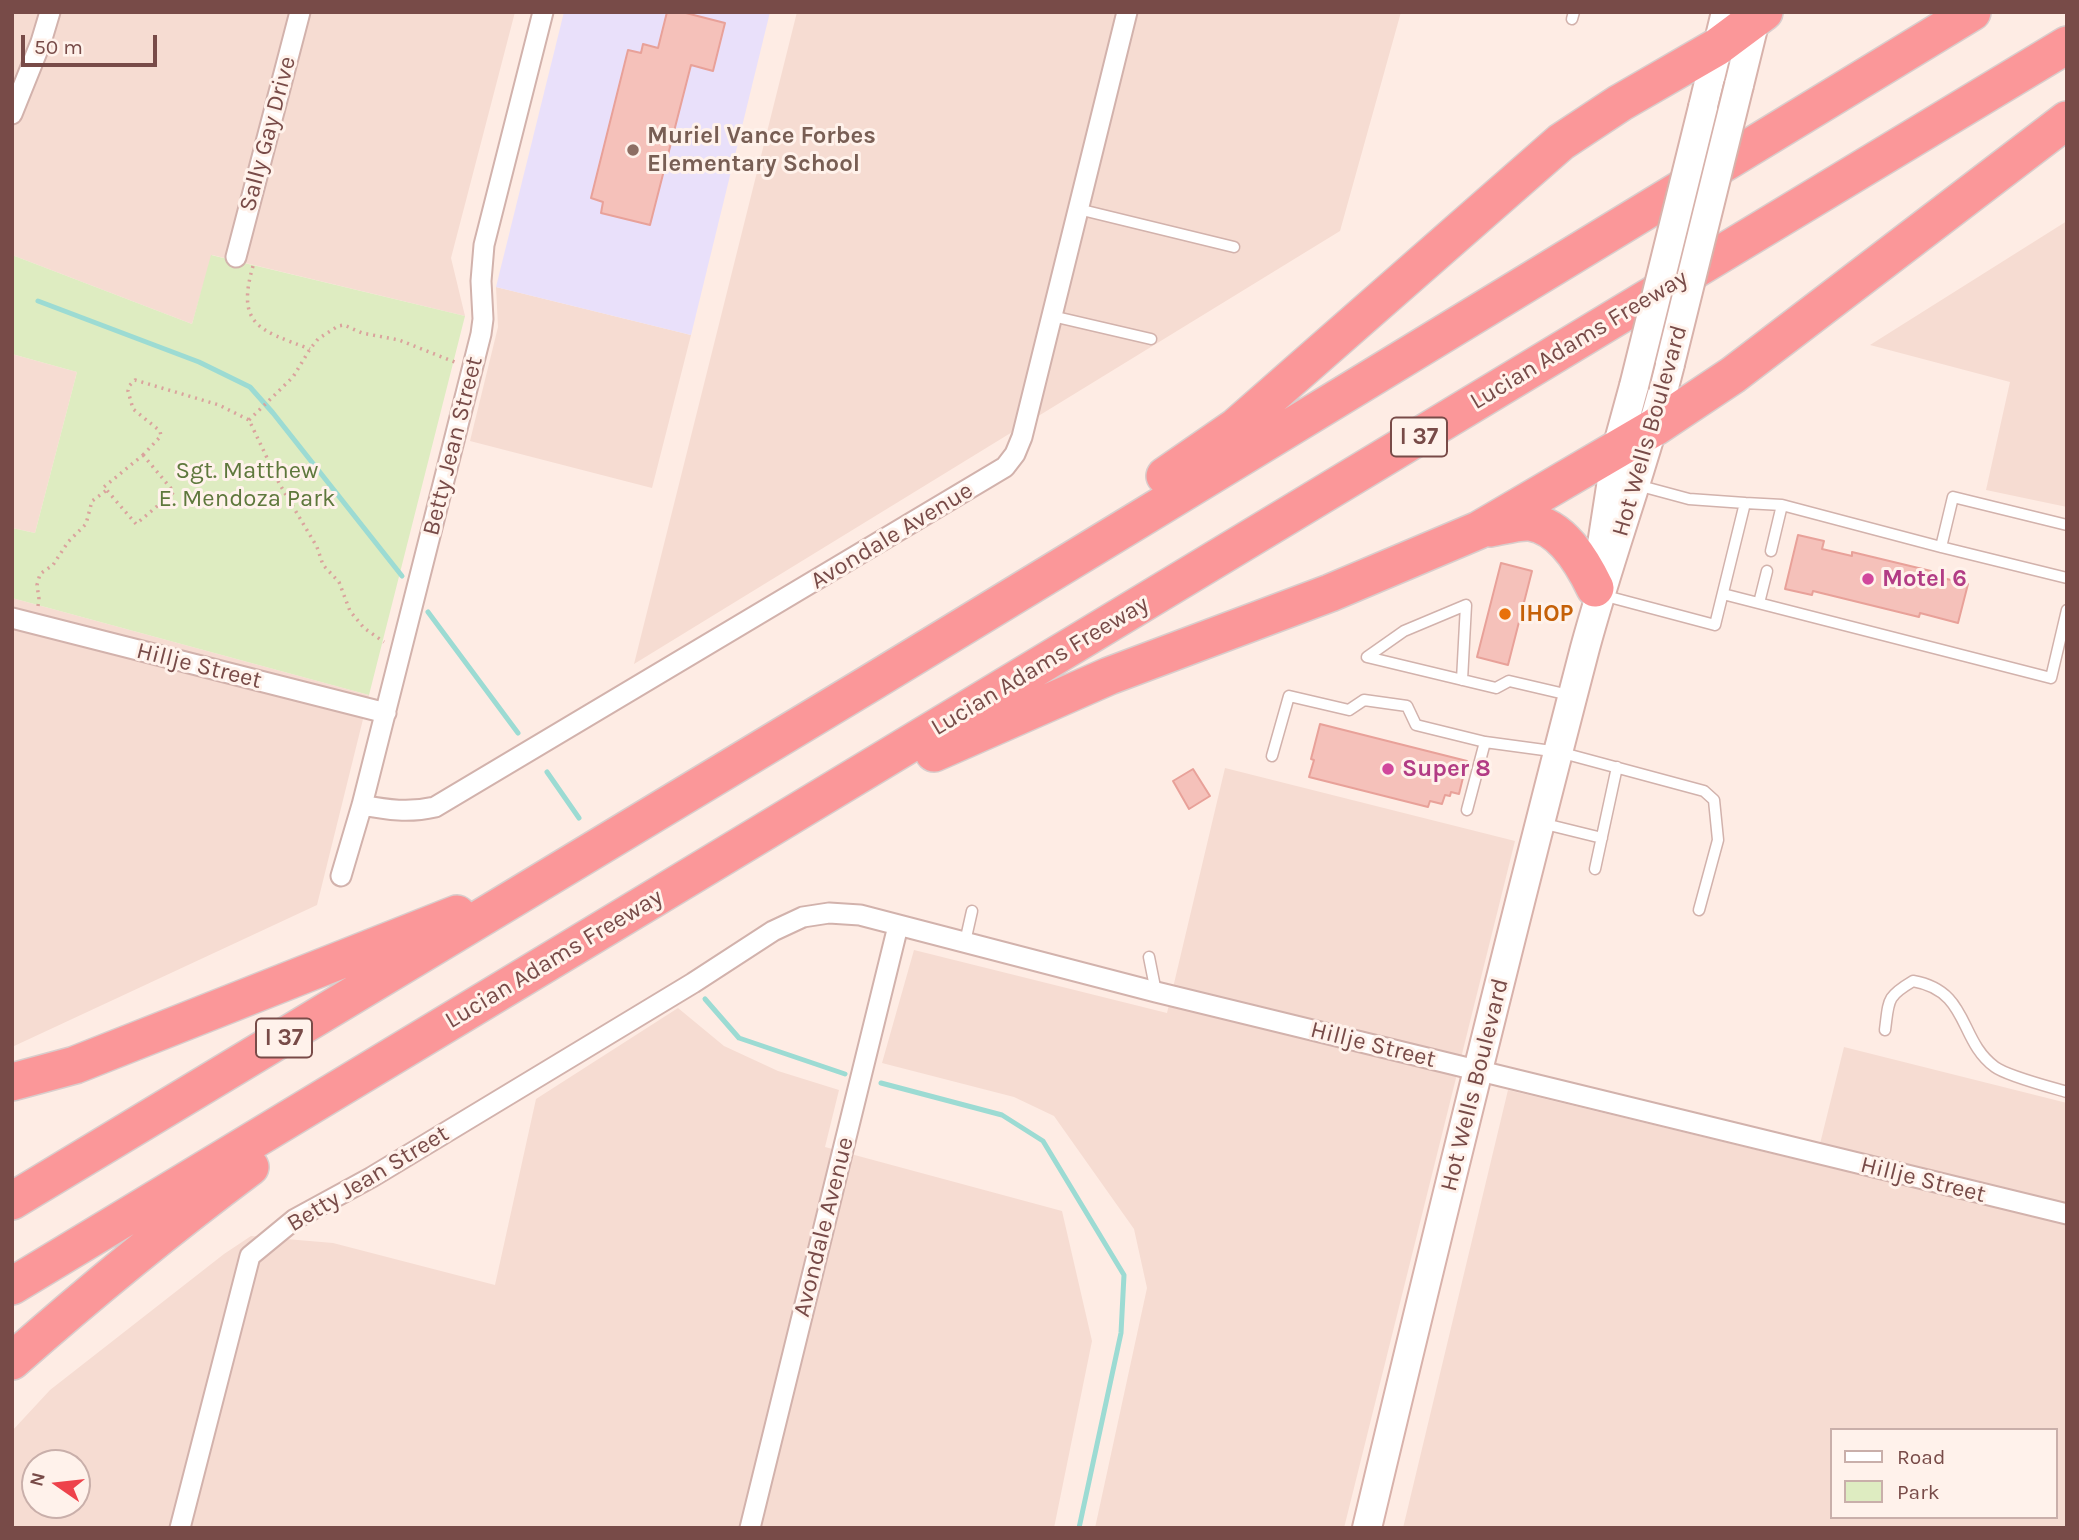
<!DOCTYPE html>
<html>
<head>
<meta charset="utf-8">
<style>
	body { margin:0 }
	#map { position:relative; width:2079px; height:1540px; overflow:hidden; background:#feece4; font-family:Karla,sans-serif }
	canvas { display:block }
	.frame { position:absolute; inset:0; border:14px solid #784b48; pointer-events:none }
	.legend { position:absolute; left:1830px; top:1428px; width:228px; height:91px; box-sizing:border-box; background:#fff2eb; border:2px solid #c9afaa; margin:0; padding:9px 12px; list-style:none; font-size:21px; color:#784b48 }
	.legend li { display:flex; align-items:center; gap:14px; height:35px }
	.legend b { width:35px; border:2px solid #c9afaa }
	.north { position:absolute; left:21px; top:1449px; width:70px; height:70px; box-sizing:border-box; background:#fff2eb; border:2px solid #c9afaa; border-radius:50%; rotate:284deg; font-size:19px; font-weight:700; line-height:28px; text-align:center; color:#784b48 }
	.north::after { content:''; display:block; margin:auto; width:24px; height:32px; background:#ee424b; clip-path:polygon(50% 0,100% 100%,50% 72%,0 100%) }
	.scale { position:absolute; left:21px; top:35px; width:136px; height:32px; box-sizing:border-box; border:4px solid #784b48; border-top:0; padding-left:9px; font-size:21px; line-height:24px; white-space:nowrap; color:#784b48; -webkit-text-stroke:5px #fff2eb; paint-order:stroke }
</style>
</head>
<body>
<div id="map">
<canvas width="2079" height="1540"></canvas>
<div class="frame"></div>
<ul class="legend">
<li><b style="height:9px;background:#fff"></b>Road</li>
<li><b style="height:19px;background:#deecc1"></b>Park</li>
</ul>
<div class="north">N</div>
<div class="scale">50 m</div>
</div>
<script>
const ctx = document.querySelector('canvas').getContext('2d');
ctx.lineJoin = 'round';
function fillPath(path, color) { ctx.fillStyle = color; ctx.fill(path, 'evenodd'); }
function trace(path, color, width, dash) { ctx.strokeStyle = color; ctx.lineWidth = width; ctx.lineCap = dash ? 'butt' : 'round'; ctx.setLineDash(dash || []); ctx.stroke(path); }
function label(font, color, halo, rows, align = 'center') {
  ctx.font = font + ' Karla,sans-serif'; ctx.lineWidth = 6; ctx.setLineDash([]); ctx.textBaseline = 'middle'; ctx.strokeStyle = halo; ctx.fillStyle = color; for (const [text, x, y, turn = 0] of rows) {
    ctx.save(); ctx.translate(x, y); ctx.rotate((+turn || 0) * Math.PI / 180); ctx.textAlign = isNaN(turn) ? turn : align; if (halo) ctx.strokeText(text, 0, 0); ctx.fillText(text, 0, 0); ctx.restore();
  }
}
fillPath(new Path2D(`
	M12 12H515L451 258 465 316 212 255 192 324 12 255Z
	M797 12H1401L1340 231 634 664Z
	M2067 221V507L1986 490 2010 382 1870 345Z
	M496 287 691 335 652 488 470 441 498 327Z
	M12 354 77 372 35 533 12 528Z
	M12 598 369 695 317 905 12 1047Z
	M1225 768 1515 841 1344 1528H1095L1147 1288 1134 1229 1054 1116 1014 1097 882 1063 914 950 1167 1013Z
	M678 1008 724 1046 778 1071 839 1090 825 1147 1062 1211 1092 1341 1054 1528H12V1431L50 1390 224 1254 251 1236 333 1243 495 1285 536 1099ZM35 1463H77V1505H35Z
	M1844 1047 2067 1103V1528H1403L1508 1090 1815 1164ZM1832 1430H2056V1517H1832Z`), '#f6dcd2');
fillPath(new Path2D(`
	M564 12H770L691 335 496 287Z`), '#e9e0fa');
fillPath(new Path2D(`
	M12 255 192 324 211 255 465 316 369 695 12 598V528L35 533 77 372 12 354Z`), '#deecc1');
trace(new Path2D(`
	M38 301 199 362 250 387 273 413 402 576
	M428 612 518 733
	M547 772 579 818
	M705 999 739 1038 845 1074
	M881 1083 1002 1115 1043 1141 1124 1275 1121 1333 1079 1528`), '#9cdbd3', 5);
const building = new Path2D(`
	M667 12H682L725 23 713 71 691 65 650 225 601 213 603 202 591 198 628 50 641 53 643 44 658 48Z
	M1798 535 1824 541 1822 549 1852 556V552L1931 571 1930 575 1968 584 1958 623 1920 613 1919 617 1813 591 1812 595 1785 589Z
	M1501 563 1532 571 1508 665 1477 657Z
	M1320 724 1467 761 1459 794 1451 792 1450 796 1445 795 1442 804 1430 801 1428 807 1309 777 1314 760 1311 759Z
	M1193 769 1210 796 1189 809 1173 781Z`);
fillPath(building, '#f5c1ba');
trace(building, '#e8a199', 2);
const lane = new Path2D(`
	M1572 19 1574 12
	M1078 209 1234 247
	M1052 316 1151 339
	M1745 503 1782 505 1941 547 1953 497 2067 525
	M1941 547 2067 578
	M1771 551 1782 505
	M1723 594 2051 678 2067 610
	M1602 595 1715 625 1745 503 1689 499 1637 485
	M1759 603 1767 571
	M1462 680 1466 605 1404 631 1367 657 1496 688 1509 681 1569 695
	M1272 756 1289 696 1349 710 1364 700 1407 706 1416 725 1485 742 1559 752 1704 791 1714 800 1718 840 1699 910
	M1467 810 1485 742
	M1541 823 1602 838
	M1595 869 1617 767
	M965 942 972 911
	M1149 957 1156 992
	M1885 1030C1889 1000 1886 997 1913 981 1970 991 1958 1040 1995 1067 2007 1076 2050 1087 2067 1092`);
const street = new Path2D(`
	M12 114 41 42 50 12
	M236 257 300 12
	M12 618 386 713
	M362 805C388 810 409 813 435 807L1005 467 1015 454 1022 437 1127 12
	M341 876 362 805 481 334 483 319 481 281 484 245 543 12
	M180 1528 250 1256 295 1219 372 1177 693 983 773 931 803 917 829 913 860 915 1156 992 2067 1214
	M750 1528 898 926`);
const secondary = new Path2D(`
	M1739 85 1757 12
	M1703 107 1726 12
	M1601 551 1617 448 1634 386
	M1367 1528C1437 1234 1509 940 1585 648 1611 552 1646 460 1670 364`);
const highway = new Path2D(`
	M1165 476 1236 427 1561 142 1620 103 1717 47 1764 12
	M1490 528C1502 526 1518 521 1530 522 1562 527 1582 561 1595 588
	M934 753 1109 676 1330 593 1479 530 1655 427 1733 375 2067 120
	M12 1082 75 1065 457 914
	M12 1201C668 809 1319 409 1972 12
	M12 1286 2067 45
	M12 1361C89 1293 167 1229 250 1167`);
trace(lane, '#d2b2ac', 13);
trace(street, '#d2b2ac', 23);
trace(secondary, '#d8b2ab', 32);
trace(highway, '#d9cdcc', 40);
trace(new Path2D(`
	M253 266C236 325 259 330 310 349
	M249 420 293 377 310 349 318 339 338 326 344 325 362 333 399 340 457 363
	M143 455 161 436 160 431 133 409 128 391 129 386 135 380 219 405 249 420 279 483 317 547 323 565 339 582 350 611 364 628 384 642
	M143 455 174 492 136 524 104 487Z
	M38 606 39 599 37 585 40 574 53 565 68 542 86 524 92 501 107 490`), '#daa39d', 3.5, [2, 5]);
trace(lane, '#fff', 10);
trace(street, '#fff', 19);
trace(secondary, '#fff', 28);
trace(highway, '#fb9799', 37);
const secondaryBridge = new Path2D(`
	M1670 364 1739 85
	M1634 386 1703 107`);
trace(secondaryBridge, '#d8b2ab', 32, []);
trace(secondaryBridge, '#fff', 28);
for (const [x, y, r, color] of [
	[633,150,7,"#8d6e63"],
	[1868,579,7,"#d1479c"],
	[1505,614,7,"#e8710a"],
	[1388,769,7,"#d1479c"]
]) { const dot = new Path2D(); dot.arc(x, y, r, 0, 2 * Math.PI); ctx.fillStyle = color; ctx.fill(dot); trace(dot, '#fff2eb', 2.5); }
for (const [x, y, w] of [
	[1419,437,56],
	[284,1038,56]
]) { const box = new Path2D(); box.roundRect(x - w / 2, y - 19.5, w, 39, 5); ctx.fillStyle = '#fff2eb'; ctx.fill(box); trace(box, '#784b48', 2); }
label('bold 23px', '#784b48', null, [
	["I 37",1419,437],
	["I 37",284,1038]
]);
label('24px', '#784b48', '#fff2eb', [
	["Sally Gay Drive",268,134,-75],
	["Lucian Adams Freeway",1579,340,-31],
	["Hot Wells Boulevard",1650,431,-74],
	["Betty Jean Street",453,446,-76],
	["Avondale Avenue",892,536,-31],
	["Hillje Street",199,666,14],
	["Lucian Adams Freeway",1040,666,-31],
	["Lucian Adams Freeway",554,959,-31],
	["Hillje Street",1373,1045,14],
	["Hot Wells Boulevard",1475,1085,-76],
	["Betty Jean Street",368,1179,-31],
	["Hillje Street",1923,1180,14],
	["Avondale Avenue",824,1227,-76]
]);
label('bold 24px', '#785e54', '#fff2eb', [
	["Muriel Vance Forbes",647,136],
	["Elementary School",647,164]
], 'left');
label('24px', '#5e783c', '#fff2eb', [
	["Sgt. Matthew",247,471],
	["E. Mendoza Park",247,499]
]);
label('bold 24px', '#b23c85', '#fff2eb', [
	["Motel 6",1882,579],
	["Super 8",1402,769]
], 'left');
label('bold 24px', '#c56008', '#fff2eb', [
	["IHOP",1519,614]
], 'left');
</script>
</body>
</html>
